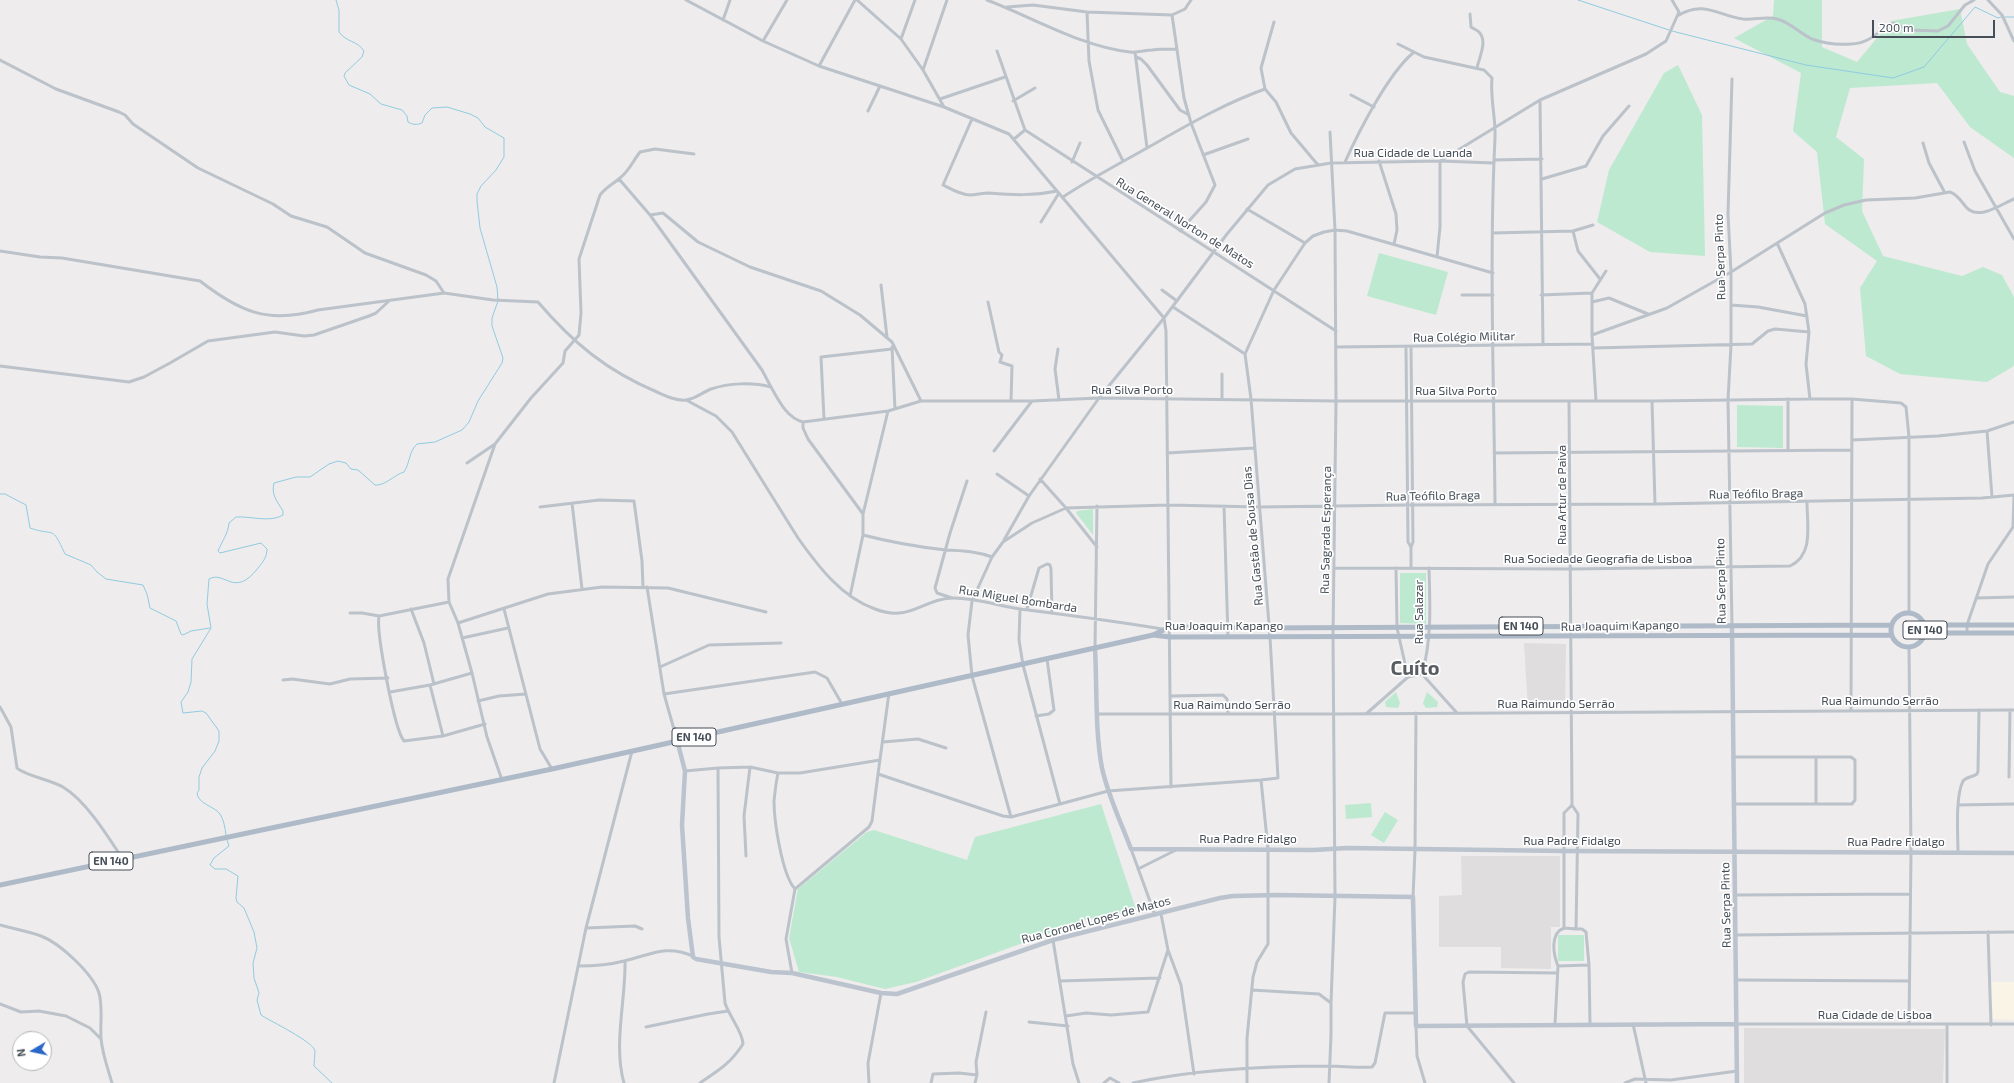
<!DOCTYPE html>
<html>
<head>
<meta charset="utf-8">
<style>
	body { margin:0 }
	#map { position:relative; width:2014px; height:1083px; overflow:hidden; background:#eeecec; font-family:"Exo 2",sans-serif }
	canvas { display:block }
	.north { position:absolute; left:12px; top:1031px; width:40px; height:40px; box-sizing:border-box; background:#fff; border:1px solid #b5b8bc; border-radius:50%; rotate:261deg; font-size:11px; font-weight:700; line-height:16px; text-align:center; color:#464e57 }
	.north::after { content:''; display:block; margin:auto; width:14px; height:18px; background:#2b66c9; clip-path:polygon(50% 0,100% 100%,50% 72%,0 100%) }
	.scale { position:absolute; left:1872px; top:20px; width:123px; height:18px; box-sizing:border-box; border:2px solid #464e57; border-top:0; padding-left:5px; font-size:12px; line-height:14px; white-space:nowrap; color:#464e57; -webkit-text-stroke:3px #fff; paint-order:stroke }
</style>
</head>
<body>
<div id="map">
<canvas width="2014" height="1083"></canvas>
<div class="north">N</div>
<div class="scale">200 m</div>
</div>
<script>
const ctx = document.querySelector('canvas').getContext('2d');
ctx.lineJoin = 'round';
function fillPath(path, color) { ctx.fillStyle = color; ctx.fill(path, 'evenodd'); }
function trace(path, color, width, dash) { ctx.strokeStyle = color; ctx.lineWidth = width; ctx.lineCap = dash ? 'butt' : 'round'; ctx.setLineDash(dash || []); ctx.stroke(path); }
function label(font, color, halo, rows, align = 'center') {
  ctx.font = font + ' "Exo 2",sans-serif'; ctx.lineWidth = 3.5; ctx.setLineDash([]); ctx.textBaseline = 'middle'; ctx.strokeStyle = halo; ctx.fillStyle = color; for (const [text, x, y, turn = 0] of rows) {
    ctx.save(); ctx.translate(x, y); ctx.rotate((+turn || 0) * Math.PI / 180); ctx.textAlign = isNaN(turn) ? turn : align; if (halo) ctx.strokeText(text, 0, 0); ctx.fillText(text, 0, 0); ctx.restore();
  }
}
fillPath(new Path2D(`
	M1991 982H2014V1020L1993 1019Z`), '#f9f4e5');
fillPath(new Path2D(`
	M1524 643 1566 644 1565 709H1528Z
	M1461 856H1560V927H1551V969L1501 968V947H1439V896L1462 895Z
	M1744 1028 1945 1029 1943 1083H1744Z`), '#dfdddd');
fillPath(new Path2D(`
	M1774 0H1822V47L1857 62 1891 21 1960 9 1967 44 2000 92 2014 96V158L1970 127 1937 83 1850 88 1836 137 1864 159 1862 211 1883 256 1962 276 1983 267 2002 275 2014 297V366L1987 382 1900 374 1866 356 1860 288 1877 261 1825 224 1817 152 1793 131 1801 73 1734 38 1773 16Z
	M1678 65 1702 115 1705 256 1650 252 1597 222 1609 170 1664 73Z
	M1379 253 1448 272 1436 315 1367 296Z
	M1737 405 1783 406V448L1737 447Z
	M1093 509V535L1076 513 1077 511Z
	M1400 573H1426V624L1400 623Z
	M1396 692 1400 703 1398 708 1386 707 1385 702Z
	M1427 692 1438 702 1437 707 1426 708 1423 703Z
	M1371 803 1372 817 1346 819 1345 805Z
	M1101 804 1136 909 1100 921 1091 918 916 982 885 989 837 977 799 972 789 938 798 889 867 832 874 830 967 860 975 837Z
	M1385 812 1398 820 1384 843 1371 835Z
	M1558 935H1584V961H1558Z`), '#bde9d1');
trace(new Path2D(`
	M1578 0 1669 30
	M2005 17H2014
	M1672 31 1806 65 1893 78 1924 67 1975 7 1998 18 2001 17
	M0 494H5L26 505 30 528C56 537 51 524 65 554L91 565 97 572 106 579 143 585 147 594 150 608 176 621 181 634 183 635 191 631 210 628
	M226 835C225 828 224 820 220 814 214 806 198 804 197 793L199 790V777L202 768 215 751 219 741V731L206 713 202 711 183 713 181 702 188 692 191 682 192 659 211 628 207 604 209 579C225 570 234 599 258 568 263 562 267 557 267 549L261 543 220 553 218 551C222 541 228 534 229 523L236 517C251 516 270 523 283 515V511C277 501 271 495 274 483L296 477H310L329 464 338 461 346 463 351 469 358 470 375 485C385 486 394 475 404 472 410 463 409 451 417 444L435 442 462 430 469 422 478 401 502 363 503 358 492 326V318L498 301 497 287 480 228 477 201V194L481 186 496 170 504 157V138L485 127 478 118 470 114 447 107 432 108 425 115 422 123C417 125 413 125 408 122L407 116 402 110 381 104 370 94 349 85 344 76 345 73 362 57 364 51C358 41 346 42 339 32V10L336 0
	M227 840 229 846 214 858 210 865 215 869H226L238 876 236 898 237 902 244 908 254 932 257 948 253 963 254 978 259 993 257 1000 261 1015C270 1021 314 1042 315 1051 315 1056 314 1061 314 1066L332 1083`), '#8fcbe1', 1);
trace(new Path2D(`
	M686 0 763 41 819 66 944 107 1009 134 1164 318 1166 331 1171 787
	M857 0 901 39 923 70 944 107
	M987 0C1032 17 1082 47 1130 52 1138 53 1145 50 1152 50 1160 49 1168 49 1176 49
	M1988 0 2002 15 2014 41
	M1007 7 1033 5 1087 12 1172 15 1185 9 1191 0
	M1087 12 1089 61 1098 110 1123 161
	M1470 14 1471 27C1474 29 1477 30 1479 32 1488 41 1479 58 1477 68
	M1172 15 1184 98 1191 123 1215 185 1206 202 1180 231
	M1679 15C1704 0 1719 16 1743 19 1754 20 1767 16 1777 19 1790 22 1799 33 1812 39 1823 43 1839 45 1851 44 1873 43 1878 29 1894 23L1909 30 1938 31 1948 26 1965 5 1974 0
	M723 20 730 0
	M1274 22 1261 68 1265 89 1276 102 1291 133 1318 165
	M901 39 915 0
	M763 41 787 0
	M1398 44 1424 57 1484 70 1492 78C1490 99 1496 118 1495 138 1489 260 1494 382 1495 504
	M997 51 1025 130
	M1135 52 1147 148
	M1136 57 1141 59 1147 65 1180 110 1189 115
	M0 60 56 89 119 112 125 115 133 124 198 168 273 204 291 216 327 227 365 253 426 275 436 281 444 293
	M819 66 855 0
	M923 70 947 0
	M1351 95 1374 107
	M940 99 1005 77
	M1540 100 1543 345
	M1013 101 1035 88
	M868 111 880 86
	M972 119 943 185C951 189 961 195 970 195 976 195 982 193 989 193 1013 195 1033 196 1057 191
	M1025 130 1336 331
	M1330 132 1335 230 1336 401 1333 636 1335 897 1331 1003
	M1014 139 1025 130
	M1964 142 1975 171 2014 239
	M1923 143 1929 163 1945 193
	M1203 155 1248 139
	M1494 160 1542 159
	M1379 161 1396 214 1397 230 1394 244
	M1072 162 1080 143
	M1345 162C1359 131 1388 74 1413 53
	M619 179 650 215 762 370 771 387
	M1542 179 1586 166 1603 136 1629 106
	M1063 197C1090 179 1119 164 1147 148 1186 126 1223 104 1265 89
	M1247 209 1305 243
	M650 215 663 213 698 242 750 267 821 291 860 315 892 342 921 401
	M1041 222 1059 193
	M1573 231 1578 251 1600 279
	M1493 233 1573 231 1593 225
	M1777 243 1805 304 1809 332 1806 364 1810 399
	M0 251 40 257 62 258 200 281C240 312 268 324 318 310L444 293 493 300 538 302C573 343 607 371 657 392 666 396 676 401 686 400 695 399 703 392 711 389 729 383 752 382 771 387 779 401 787 418 803 422L888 411 921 401H1032L1099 398 1336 401H1652L1810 399H1852L1901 403 1906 407 1909 437V613
	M1437 257 1440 227V161L1540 100 1646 54 1666 41 1679 12 1672 0
	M881 285 887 337
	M1162 290 1177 301
	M1462 295H1493
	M1541 295 1592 293
	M988 302 999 352 1002 355 1000 362 1012 366 1011 401
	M1592 302 1609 298 1648 314
	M1731 305 1758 307 1807 316
	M1173 307 1245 354
	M1592 335V293L1606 271
	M892 347 895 409
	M1336 347 1593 344
	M1406 348 1408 542 1411 547
	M1593 348 1752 344 1768 331 1775 329 1809 332
	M1058 349 1055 369 1059 400
	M0 366 129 382 144 377 170 363 208 341 275 332 304 336 314 335 369 316 376 313 389 301
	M1222 399V374
	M686 400 716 416 732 432 798 538C818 566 841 597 875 609 911 623 923 598 954 598 976 598 999 606 1020 609 1067 615 1115 621 1162 629
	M1569 401 1572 805
	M1596 401 1592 335 1667 308 1731 272 1825 213 1844 205 1866 200 1915 198 1950 192C1957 194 1961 201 1966 207 1978 221 2000 205 2014 199
	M1652 401 1655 504
	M824 419 821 357 892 349
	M803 422V428L808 439 863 514 888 411
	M1987 431 1992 497
	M1852 440 1938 436 1987 431 2014 422
	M1788 450V399
	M994 451 1032 401
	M1167 453 1254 448
	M1494 453 1852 450
	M467 463 495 444
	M997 474 1029 496
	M1040 479 1066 508 1097 547
	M572 503 582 589
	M1224 506 1228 637
	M540 507 599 500 634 501 642 561 643 587
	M863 535C890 542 918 547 946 550 962 551 976 551 992 557
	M1004 540 1029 496 1099 398 1164 318 1227 234 1268 185 1295 169 1331 163 1440 161 1494 163
	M1334 568 1571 569 1790 566C1814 555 1807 525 1807 502
	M1411 568V547L1413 542 1411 347
	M1429 568C1430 605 1432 639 1422 674L1457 713
	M647 587 664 694 677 740
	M850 596 863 535V514
	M952 598 937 593 935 588 950 533 967 481
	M1976 598 2014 597
	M449 602 379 616C376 631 394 729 404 741L443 736 485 724
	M411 609 424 643 434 684
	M504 609 540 749 552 769
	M1020 609 1019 640 1023 665 1060 804 1011 817 972 676 968 635 972 601 992 557 1003 542 1032 523 1066 508 1168 505 1260 507 1410 505 1655 504 1982 498 2014 495
	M1027 609 1039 568 1047 564 1050 565 1051 569 1052 613
	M350 613H362L379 616
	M458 623 548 594 602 587 668 588 766 612
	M1732 626 1728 400 1731 345V272L1728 214 1732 79
	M1967 633V625L1988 564 2013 527 2014 496
	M462 638 508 628
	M1095 648 1097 506
	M660 667 709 645 781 643
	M1408 677 1422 674
	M283 680 292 679 330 684 350 679 388 678
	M430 685 443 736
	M390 692 430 685 472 673
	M889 693 878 774 1003 816 1011 817
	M664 694 815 672 827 678 842 704
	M1171 696 1223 695 1227 699 1228 714
	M478 701 499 696 526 694
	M0 707 11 727 17 768C24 775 51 780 63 787 86 801 107 835 122 858
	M1851 710 1852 399
	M1098 714H1334L2014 710
	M1366 714 1408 677 1397 628 1396 568
	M1036 716 1049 714 1054 710 1047 659
	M883 742 918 739 946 748
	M1734 757H1851L1855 760V800L1852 804H1735
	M1816 757V803
	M685 771 718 768 750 767 778 773H800L880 760
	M778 773C776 782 775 792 774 801 774 821 782 875 795 889
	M2009 777 2010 710
	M502 780 487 737 472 673 458 623 449 602 448 579 495 444 531 398 563 363 565 351 579 335 581 313 579 259 600 195C606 187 613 184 620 178 629 171 633 161 640 152L655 149 694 154
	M1060 804 1108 791 1261 780 1278 778 1270 637 1251 399 1245 354 1274 290 1305 243 1313 236 1324 232 1335 230 1347 231 1493 273
	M1572 805 1578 814 1576 929H1582L1586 932 1589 965 1558 966C1553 954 1550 933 1564 928V813Z
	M1958 805 2014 804
	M1131 849 1155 915
	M1958 853C1958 835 1955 797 1963 781 1966 777 1973 777 1977 774L1978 771 1979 710
	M746 856 744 816 750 767
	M1138 869 1176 850
	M1736 895 1910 894
	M1413 897 1415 850 1416 713
	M1161 914 1168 950 1181 985 1194 1074
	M0 925C14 929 28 931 41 936 60 943 93 974 99 993 103 1008 100 1023 101 1038 102 1053 108 1069 112 1083
	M586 928 635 926 642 929
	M1564 928 1576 929
	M1988 932 1991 1025
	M1737 935 2014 932
	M1053 940 1073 1064 1079 1083
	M1589 965 1590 1024
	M578 966C593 966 609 965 624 961 651 955 665 944 693 956
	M792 973 786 939 795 889 869 827 872 821 878 774
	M1737 980 1909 981
	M1060 981 1160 978
	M1252 990 1319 994 1331 1003V1035L1329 1083
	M0 1004 21 1012 39 1011 66 1016 90 1028 101 1039
	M1066 1016 1086 1013 1111 1015 1148 1012 1168 950
	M1029 1022 1068 1026
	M1555 1024 1558 966
	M1633 1024 1646 1083
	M1736 1024H2014
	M1909 1024 1911 852 1909 647
	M1416 1026 1417 1056 1425 1083
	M646 1027 708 1014 728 1011
	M554 1083 586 928 632 751
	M624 1083C613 1045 626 999 625 961
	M700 1083C719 1070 730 1064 743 1044 743 1032 729 1016 725 1003L719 937 718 768
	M869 1083 868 1063 881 993
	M931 1083 933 1074 959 1073 977 1075
	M975 1083 977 1075 976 1062 986 1012
	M1104 1083 1110 1078 1119 1083
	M1133 1083C1196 1069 1264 1066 1329 1066 1343 1066 1357 1068 1372 1067L1375 1063 1385 1013H1415
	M1247 1083V1038L1253 977 1257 962 1268 944V849L1261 780
	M1514 1083 1467 1026 1463 982 1465 974 1469 972 1557 973
	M1625 1083 1635 1079 1671 1080 1737 1071
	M1947 1083V1025`), '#bbc2ca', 3);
trace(new Path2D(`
	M1732 626 1737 1083
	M1095 648C1097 685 1095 732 1102 768 1108 796 1121 822 1131 849L1314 850 1347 848 1563 851 2014 853
	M677 740 685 771 682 825 688 918 693 957 696 959 771 972 792 973 881 993 897 994 1053 940 1220 898 1233 896 1277 895 1413 897 1416 1026 1736 1024`), '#bbc3ce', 4.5);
trace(new Path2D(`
	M1891 630a17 17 0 1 1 34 0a17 17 0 1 1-34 0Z
	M1924 625H2014
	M1924 633H2014
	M1153 635 1170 637 1891 635
	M0 885 552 769 1153 635 1170 627 1256 628 1891 625`), '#aebac8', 5);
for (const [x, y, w] of [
	[1521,626,44],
	[1925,630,44],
	[694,737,44],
	[111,861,44]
]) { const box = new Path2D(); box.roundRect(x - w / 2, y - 9, w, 18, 3); ctx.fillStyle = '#fff'; ctx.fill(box); trace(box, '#464e57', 1); }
label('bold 11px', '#464e57', null, [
	["EN 140",1521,626],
	["EN 140",1925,630],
	["EN 140",694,737],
	["EN 140",111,861]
]);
label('12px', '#464e57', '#fff', [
	["Rua Cidade de Luanda",1413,153],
	["Rua General Norton de Matos",1185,223,32],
	["Rua Serpa Pinto",1720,257,-92],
	["Rua Colégio Militar",1464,337,-1],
	["Rua Silva Porto",1132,390],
	["Rua Silva Porto",1456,391],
	["Rua Teófilo Braga",1756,494,-1],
	["Rua Artur de Paiva",1562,495,-90],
	["Rua Teófilo Braga",1433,496,-1],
	["Rua Sagrada Esperança",1326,530,-89],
	["Rua Gastão de Sousa Dias",1253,536,-95],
	["Rua Sociedade Geografia de Lisboa",1598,559],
	["Rua Serpa Pinto",1721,581,-91],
	["Rua Miguel Bombarda",1018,599,9],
	["Rua Salazar",1419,612,-90],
	["Rua Joaquim Kapango",1224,626],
	["Rua Joaquim Kapango",1620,626,-1],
	["Rua Raimundo Serrão",1880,701],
	["Rua Raimundo Serrão",1556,704],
	["Rua Raimundo Serrão",1232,705],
	["Rua Padre Fidalgo",1248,839],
	["Rua Padre Fidalgo",1572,841],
	["Rua Padre Fidalgo",1896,842],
	["Rua Serpa Pinto",1726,905,-91],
	["Rua Coronel Lopes de Matos",1096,920,-15],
	["Rua Cidade de Lisboa",1875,1015]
]);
label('bold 20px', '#595c60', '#fff', [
	["Cuíto",1415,668]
]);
</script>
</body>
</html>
